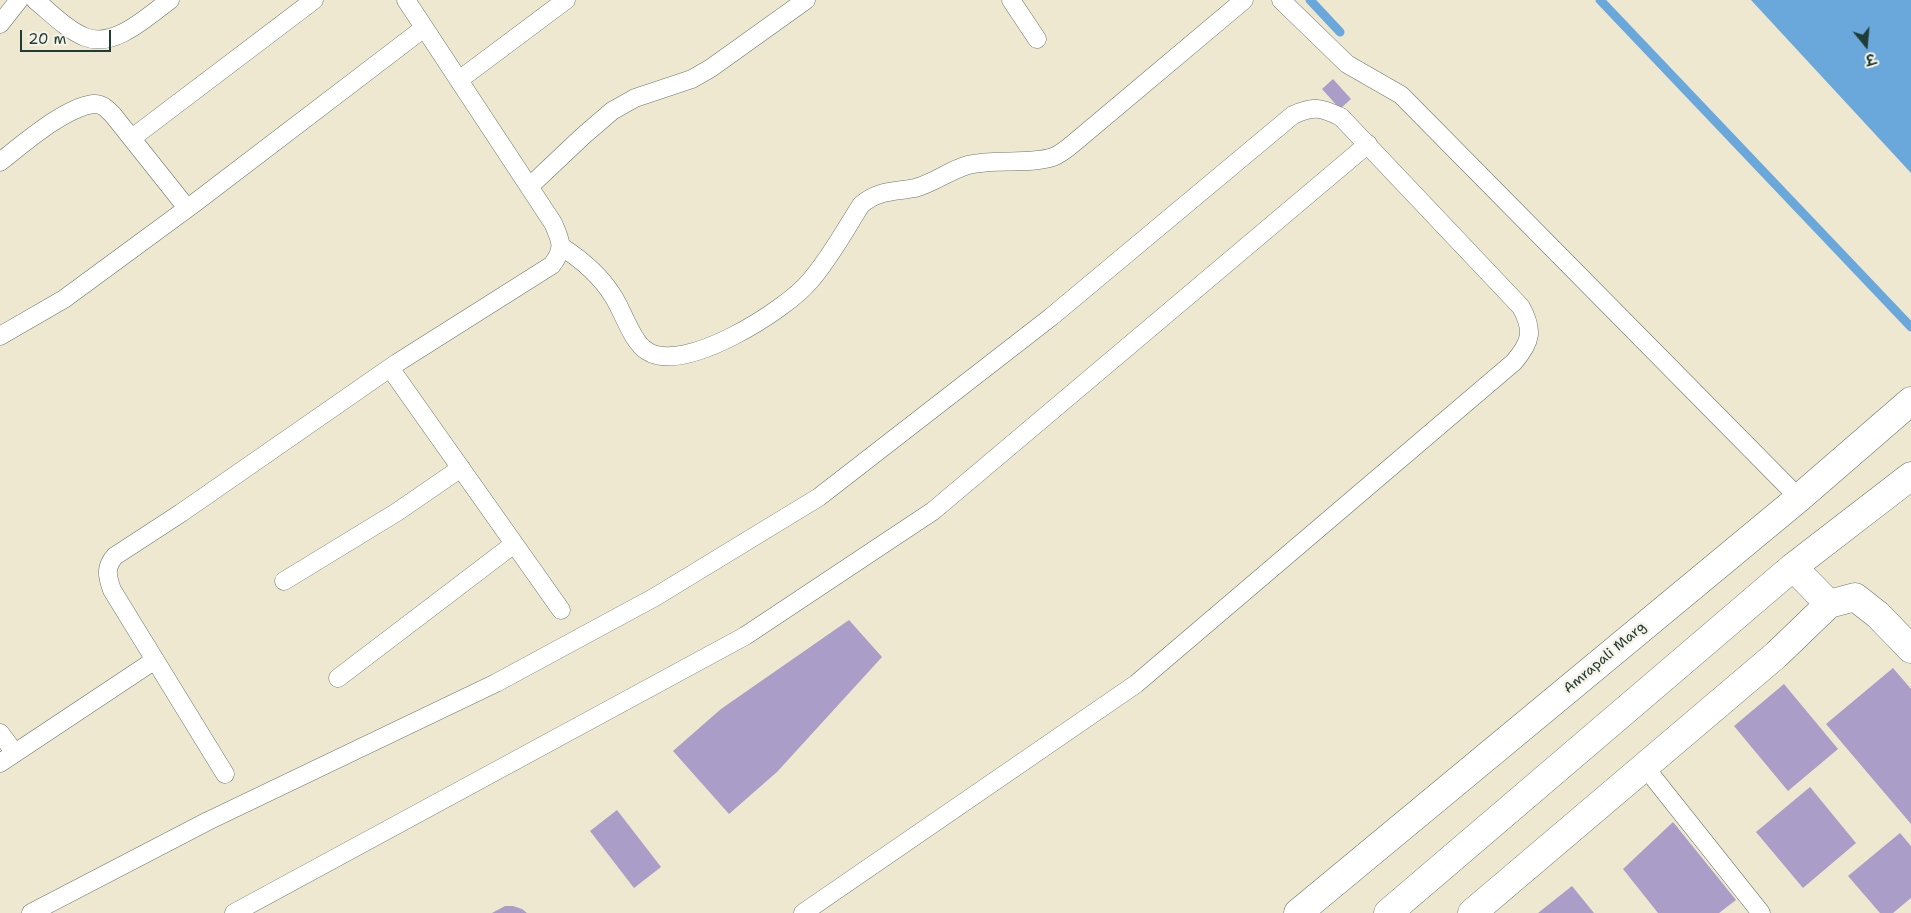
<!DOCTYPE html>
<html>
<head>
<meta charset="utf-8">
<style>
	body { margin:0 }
	#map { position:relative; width:1911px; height:913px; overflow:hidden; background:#eee8d0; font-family:"Shantell Sans","Playpen Sans Deva",sans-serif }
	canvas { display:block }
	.north { position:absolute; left:1841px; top:20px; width:50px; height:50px; -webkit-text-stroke:4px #f7f3e8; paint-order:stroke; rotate:163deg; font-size:14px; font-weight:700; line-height:20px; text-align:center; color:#1f3d34 }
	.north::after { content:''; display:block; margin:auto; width:18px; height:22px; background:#1f3d34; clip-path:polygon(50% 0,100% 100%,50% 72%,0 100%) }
	.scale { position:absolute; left:20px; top:30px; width:91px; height:22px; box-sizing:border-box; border:2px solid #1f3d34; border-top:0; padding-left:6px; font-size:15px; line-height:18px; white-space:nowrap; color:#1f3d34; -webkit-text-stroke:4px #f7f3e8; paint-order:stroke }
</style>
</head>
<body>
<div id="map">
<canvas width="1911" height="913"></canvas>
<div class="north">उ</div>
<div class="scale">20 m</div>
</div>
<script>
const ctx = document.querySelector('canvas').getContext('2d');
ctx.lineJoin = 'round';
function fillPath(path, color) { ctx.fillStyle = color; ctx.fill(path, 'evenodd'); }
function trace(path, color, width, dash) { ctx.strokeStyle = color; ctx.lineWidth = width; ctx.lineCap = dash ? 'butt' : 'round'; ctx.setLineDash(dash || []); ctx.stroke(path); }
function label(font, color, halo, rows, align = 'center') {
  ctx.font = font + ' "Shantell Sans",sans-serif'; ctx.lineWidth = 5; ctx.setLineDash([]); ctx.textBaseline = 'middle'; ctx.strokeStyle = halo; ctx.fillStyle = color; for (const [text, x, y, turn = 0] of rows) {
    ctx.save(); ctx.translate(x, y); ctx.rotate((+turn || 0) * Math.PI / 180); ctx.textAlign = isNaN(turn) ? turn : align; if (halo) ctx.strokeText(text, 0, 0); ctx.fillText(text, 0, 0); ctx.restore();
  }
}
fillPath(new Path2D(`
	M1751 0H1911V173Z`), '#6aa8dc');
trace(new Path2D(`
	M1310 0 1340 32
	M1600 0 1911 327`), '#6aa8dc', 9);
fillPath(new Path2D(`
	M1333 79 1351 99 1340 109 1322 89Z
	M849 620 882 657 777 772 729 814 673 751 721 709Z
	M1893 668 1911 689V824L1826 724Z
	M1784 684 1838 749 1788 791 1734 726Z
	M1810 787 1856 843 1803 888 1756 832Z
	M617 810 661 867 634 888 590 831Z
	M1673 822 1736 900 1719 913H1658L1623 869Z
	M1900 833 1911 846V898L1893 913H1880L1848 876Z
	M1572 886 1594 913H1538Z
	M505 906H513L522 909 527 913H492Z`), '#aa9dc8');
const lane = new Path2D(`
	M35 0C50 12 67 30 85 37 114 49 148 16 170 0
	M1011 0 1037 39
	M1281 0 1347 64 1401 95 1799 498
	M0 24 19 0
	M459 80 566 0
	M132 138 314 0
	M0 162C23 144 64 108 93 104 102 103 107 109 113 115L187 208
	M529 187 583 136 612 111 635 98 692 79 711 68 806 0
	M562 247C582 260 600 275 613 296 623 311 632 342 647 351 684 375 786 310 810 281 830 258 845 230 861 205 878 190 894 192 915 188 934 183 950 170 968 165 995 158 1029 165 1053 157 1061 154 1068 148 1075 142L1244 0
	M0 336 64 299 196 202 424 28
	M390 368 561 610
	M284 581 397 512 461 468
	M338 678 514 544
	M0 733 15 753
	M0 763 155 660
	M1645 767 1761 913
	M225 774 112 590C107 576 105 567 115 556L181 513 397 363 552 265C565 248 561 241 553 223L406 0
	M31 913 208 821 496 683 655 597 819 497 1051 317 1293 115C1314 106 1320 107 1341 117L1521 307C1534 331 1531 342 1514 362L1136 684 803 913
	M234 913 745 636 933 511 1368 144`);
const secondary = new Path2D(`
	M1793 567 1829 604
	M1298 913 1799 498 1911 401
	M1388 913 1793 567 1911 476
	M1472 913 1776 655 1829 604 1855 597 1878 615 1911 649`);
trace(lane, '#67796b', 19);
trace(secondary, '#67796b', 29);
trace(lane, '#fff', 18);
trace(secondary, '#fff', 28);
label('14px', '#1f3d34', '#f7f3e8', [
	["Amrapali Marg",1605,658,-40]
]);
</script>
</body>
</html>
